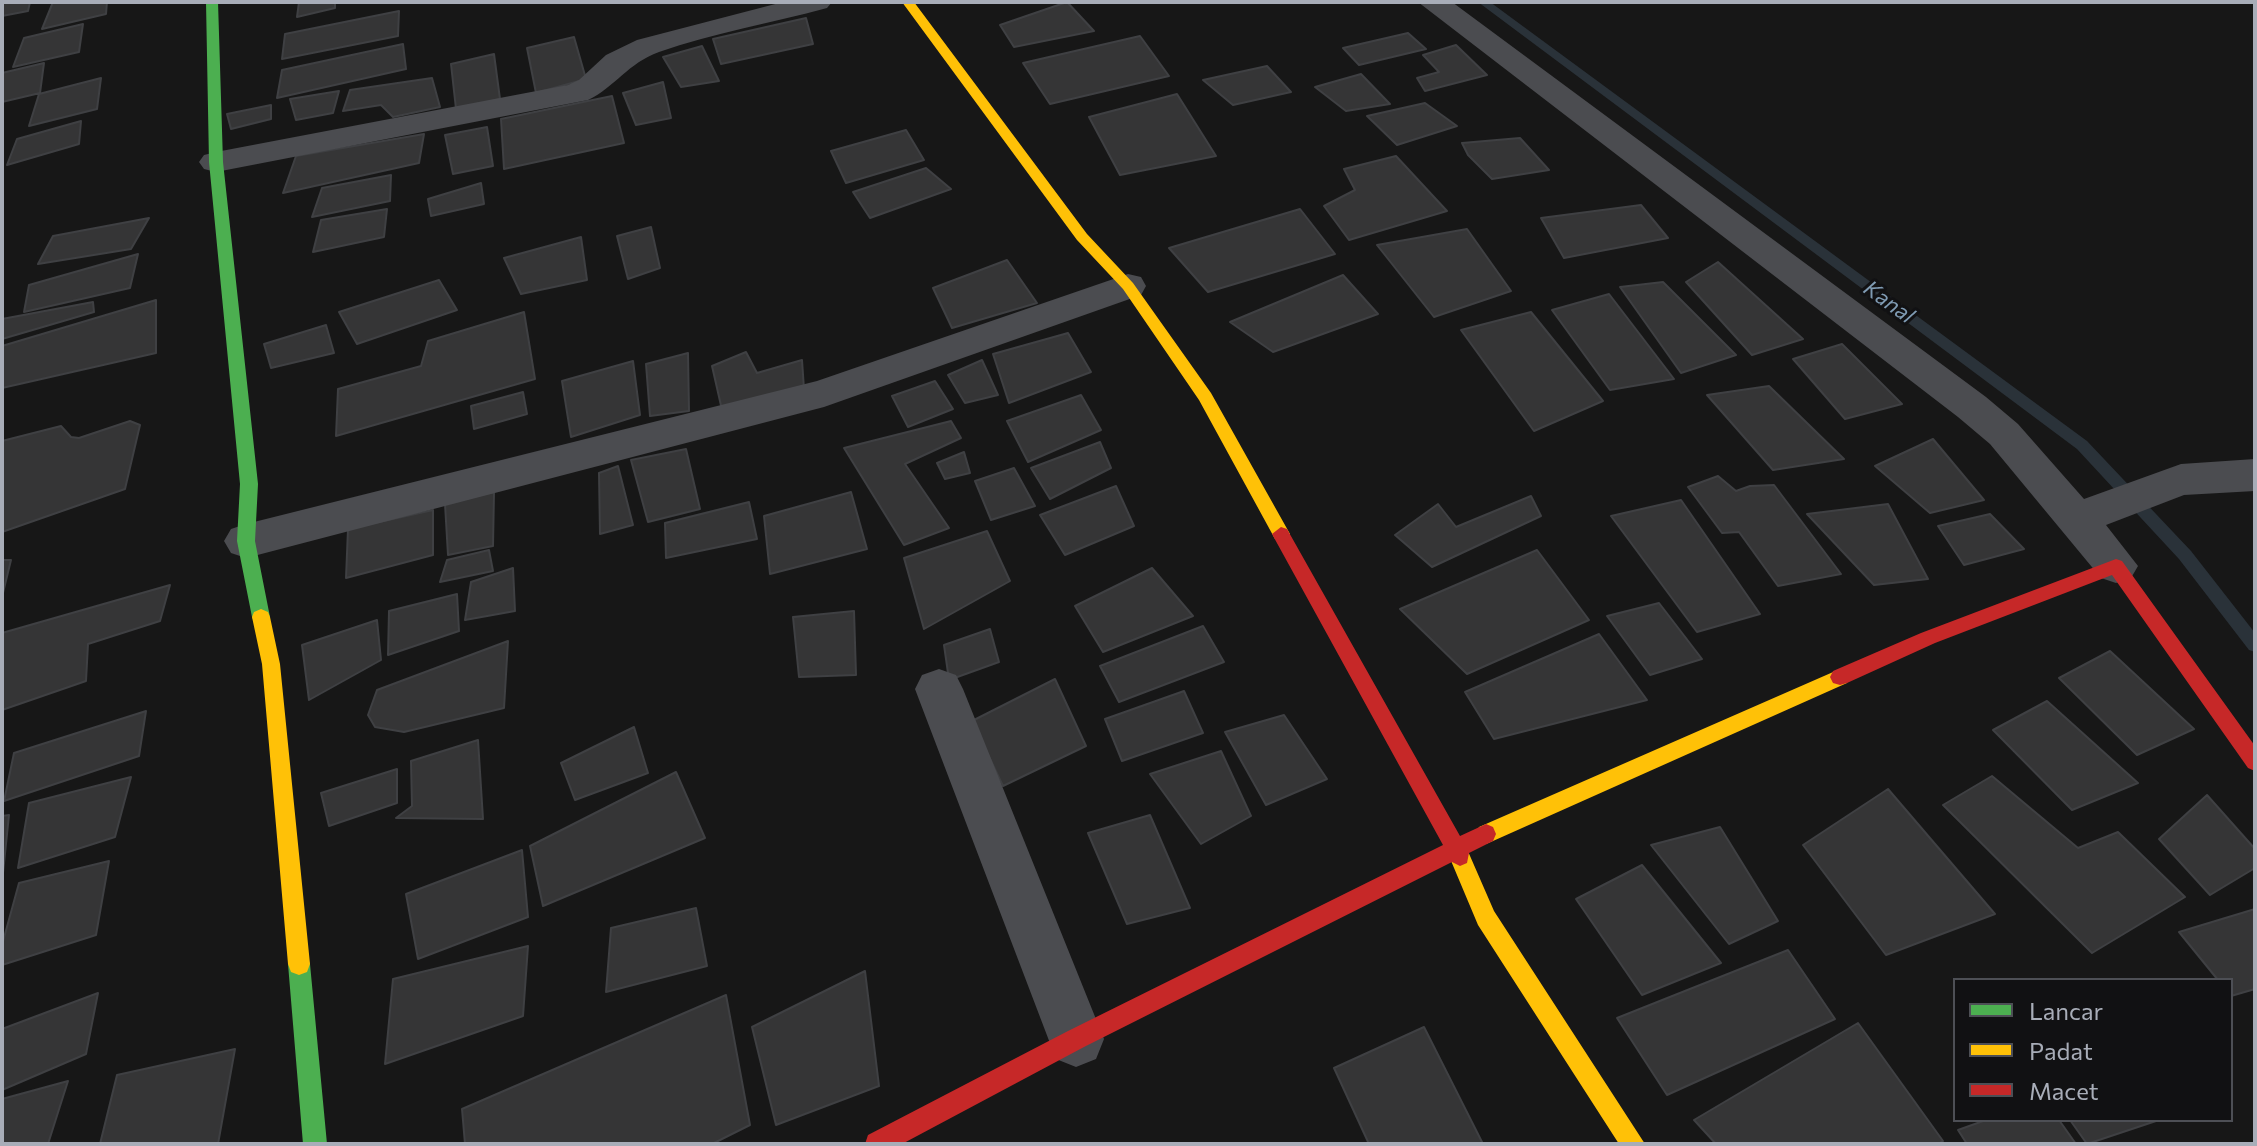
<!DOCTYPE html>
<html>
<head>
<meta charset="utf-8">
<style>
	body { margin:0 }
	#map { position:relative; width:2257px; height:1146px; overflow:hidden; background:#171717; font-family:Commissioner,sans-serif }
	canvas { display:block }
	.frame { position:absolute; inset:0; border:4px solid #a8adb8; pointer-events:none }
	.legend { position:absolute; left:1953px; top:978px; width:280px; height:144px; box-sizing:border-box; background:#111113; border:2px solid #4d4f55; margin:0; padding:10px 14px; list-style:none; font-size:24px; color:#a8adb8 }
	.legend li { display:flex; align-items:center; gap:16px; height:40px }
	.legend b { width:40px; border:2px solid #4d4f55 }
</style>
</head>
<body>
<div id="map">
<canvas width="2257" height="1146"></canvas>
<div class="frame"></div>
<ul class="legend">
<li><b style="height:10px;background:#4caf50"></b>Lancar</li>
<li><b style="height:10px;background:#ffc107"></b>Padat</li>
<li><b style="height:10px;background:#c62828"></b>Macet</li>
</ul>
</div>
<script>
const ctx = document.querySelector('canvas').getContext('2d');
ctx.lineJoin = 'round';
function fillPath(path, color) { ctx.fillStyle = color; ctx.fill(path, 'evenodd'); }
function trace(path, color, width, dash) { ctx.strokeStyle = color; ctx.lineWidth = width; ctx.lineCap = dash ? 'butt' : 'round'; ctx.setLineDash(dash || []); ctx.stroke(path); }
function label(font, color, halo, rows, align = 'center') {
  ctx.font = font + ' Commissioner,sans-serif'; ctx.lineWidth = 6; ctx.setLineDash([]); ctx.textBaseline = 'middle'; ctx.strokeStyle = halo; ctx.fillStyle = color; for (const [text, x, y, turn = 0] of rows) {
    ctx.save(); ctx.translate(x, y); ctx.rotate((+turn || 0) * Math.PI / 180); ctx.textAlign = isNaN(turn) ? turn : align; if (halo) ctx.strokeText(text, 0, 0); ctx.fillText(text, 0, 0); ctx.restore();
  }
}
fillPath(new Path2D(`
	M1478 2H1490L2087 441 2191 551 2255 633V652L2249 650 2179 559 2077 449Z`), '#2a3239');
const building = new Path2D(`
	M2 2H30L28 11 2 16Z
	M53 2H107L106 14 42 29Z
	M299 2H335V8L297 17Z
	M1067 2 1094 31 1014 47 1000 25Z
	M399 11 398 36 282 59 285 34Z
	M806 18 813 44 721 64 713 39Z
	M83 24 79 52 13 67 24 38Z
	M1408 33 1426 49 1359 65 1343 48Z
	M1140 36 1169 76 1050 104 1023 63Z
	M574 37 586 79 536 93 527 48Z
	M403 44 406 69 277 98 282 70Z
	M1456 45 1487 75 1425 91 1417 78 1439 72 1423 55Z
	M702 46 719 81 681 87 663 57Z
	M494 54 500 99 456 109 451 64Z
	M44 63 40 93 2 102V73Z
	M1267 66 1291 92 1233 105 1203 80Z
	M1361 74 1390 104 1346 111 1315 87Z
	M101 78 97 109 29 126 39 94Z
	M432 78 440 107 393 117 381 105 343 111 350 90Z
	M663 82 671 118 636 125 623 93Z
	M339 91 333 113 296 120 290 99Z
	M1177 94 1216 156 1120 175 1089 117Z
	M612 96 624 143 504 169 501 119Z
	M1425 103 1457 126 1397 145 1367 116Z
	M271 105V119L231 129 227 114Z
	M81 121 79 144 7 165 17 139Z
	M487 127 493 166 453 174 445 135Z
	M906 130 924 160 846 183 831 151Z
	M424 134 419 163 283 193 296 156Z
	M1520 138 1549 170 1492 179 1468 155 1462 143Z
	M1396 156 1447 211 1349 240 1324 206 1355 190 1344 169Z
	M926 168 951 189 870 218 853 192Z
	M391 175 390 201 312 217 322 188Z
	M481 183 484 204 431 216 428 199Z
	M1641 205 1668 238 1564 258 1541 218Z
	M387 209 384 237 313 252 321 220Z
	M1300 209 1335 254 1208 292 1169 248Z
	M149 218 131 249 38 264 53 236Z
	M651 227 660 268 628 279 617 236Z
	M1467 229 1511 291 1434 317 1377 245Z
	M581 237 587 280 521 294 504 258Z
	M138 254 130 288 24 312 29 285Z
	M1007 260 1037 303 952 328 933 288Z
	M1718 262 1803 339 1752 355 1686 282Z
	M1343 275 1378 314 1273 352 1230 322Z
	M439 280 457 310 357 344 339 312Z
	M1663 282 1736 355 1681 373 1620 287Z
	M1609 294 1674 379 1610 390 1552 310Z
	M156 300V353L2 388V346Z
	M93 302 94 312 2 339V319Z
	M524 312 535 379 336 436 338 389 421 366 428 341Z
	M1531 312 1603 401 1534 431 1461 330Z
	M326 325 334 353 271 368 264 344Z
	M1068 333 1091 372 1009 403 993 354Z
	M1842 344 1902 404 1845 419 1793 359Z
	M746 352 757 373 802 360 804 389 722 410 712 366Z
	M688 353 689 411 650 416 646 364Z
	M982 360 998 395 965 403 948 375Z
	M633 361 640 415 571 437 562 381Z
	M935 381 953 409 908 427 892 396Z
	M1769 386 1844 459 1773 470 1707 395Z
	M523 392 527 414 474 429 471 406Z
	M1081 395 1101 430 1028 462 1007 421Z
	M130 421 140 425 125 489 2 532V441L61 426 71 437 79 438Z
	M951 421 961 438 905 464 949 528 904 545 844 448Z
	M1933 439 1984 500 1930 513 1875 466Z
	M1100 442 1111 468 1050 499 1031 468Z
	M686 449 700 509 648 522 631 460Z
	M964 452 970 473 945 479 937 463Z
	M618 466 633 525 600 534 599 473Z
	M1014 468 1035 506 991 520 975 481Z
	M1718 476 1736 491 1750 486 1774 485 1841 574 1778 586 1739 532 1722 533 1688 487Z
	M1116 486 1134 526 1065 555 1040 515Z
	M494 492 493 546 448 555 445 504Z
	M851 492 867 549 770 574 764 516Z
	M1531 496 1541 516 1432 567 1395 535 1438 504 1456 527Z
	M1681 500 1760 614 1697 632 1611 516Z
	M749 502 757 539 666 558 665 523Z
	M1888 504 1928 579 1874 585 1807 514Z
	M433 510V555L346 578 348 529Z
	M1990 514 2024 549 1964 565 1938 526Z
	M987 531 1010 581 924 629 904 558Z
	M489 550 493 571 440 582 447 560Z
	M1537 550 1589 620 1467 674 1400 609Z
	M2 560H11L2 597Z
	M513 568 515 611 465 620 471 582Z
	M1152 568 1193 616 1103 652 1075 606Z
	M170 585 160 621 88 644 86 681 2 710V633Z
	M457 594 459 631 388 655 389 611Z
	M1659 603 1702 659 1650 675 1607 616Z
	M854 611 856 675 799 677 793 617Z
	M377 620 381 660 309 700 302 645Z
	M1203 626 1224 662 1119 702 1100 666Z
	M990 629 999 662 949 680 944 645Z
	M1599 634 1647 700 1494 739 1465 692Z
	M508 641 504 708 404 732 375 727 368 715 377 690Z
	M2110 651 2194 729 2137 755 2059 678Z
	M1055 679 1086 746 1003 786 972 721Z
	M1184 691 1203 733 1122 761 1105 719Z
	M2047 701 2138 783 2072 810 1993 730Z
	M146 711 139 756 4 801 14 753Z
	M1284 715 1327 779 1266 805 1225 732Z
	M634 727 648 773 575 800 561 763Z
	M478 740 483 819 396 818 412 806 411 761Z
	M1221 751 1251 816 1201 844 1150 774Z
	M397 769V803L329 826 321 793Z
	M676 772 705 838 543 906 530 846Z
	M1992 776 2078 848 2118 832 2185 897 2092 953 1943 805Z
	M131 777 115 837 18 868 29 803Z
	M1888 789 1995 914 1886 955 1803 845Z
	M2207 795 2255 849V868L2210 895 2159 839Z
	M9 815 3 873 2 874V816Z
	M1150 815 1190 908 1127 924 1088 833Z
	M1720 827 1778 921 1729 944 1651 845Z
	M522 850 528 917 418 959 406 894Z
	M109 861 96 935 2 965V945L19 883Z
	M1642 865 1721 963 1642 995 1576 899Z
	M696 908 707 966 606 992 611 928Z
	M2255 909V989L2231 996V980H2218L2179 932Z
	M528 946 523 1016 385 1064 393 979Z
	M1788 950 1835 1019 1667 1095 1617 1018Z
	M865 971 879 1086 776 1125 752 1027Z
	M98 993 86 1054 2 1090V1029Z
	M726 995 750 1125 712 1144H465L462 1109Z
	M1858 1023 1943 1141 1938 1144H1716L1694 1120Z
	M1424 1027 1483 1144H1369L1334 1068Z
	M235 1049 218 1144H100L117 1075Z
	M68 1081 48 1144H2V1099Z
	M1986 1120H2059L2076 1144H1967L1958 1130Z
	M2070 1120H2159L2087 1144Z`);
fillPath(building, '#353536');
trace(building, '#3f4043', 2);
fillPath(new Path2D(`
	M783 2H832L827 8C772 23 713 33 659 52 628 63 615 87 588 100L216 172 204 169 199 162 204 155 216 152 568 85 579 80 606 55 637 40Z
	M1418 2H1452L1986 397 2018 424 2084 499 2181 464 2255 459V491L2184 495 2106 525 2138 566 2131 578 2116 583 2101 578 1990 444 1958 417Z
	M1128 274 1141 277 1146 286 1141 295 824 407 246 558 231 553 224 541 231 529 246 524 817 381Z
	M939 669 956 675 963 689 1104 1039 1096 1059 1076 1067 1056 1059 915 689 922 675Z`), '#4b4c50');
fillPath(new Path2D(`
	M206 2H218L223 162 258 484 255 541 270 617 268 622H254L252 617 237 541 240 484 209 162Z
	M299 953 307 956 310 964 327 1144H303L288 964 291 956Z`), '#4caf50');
fillPath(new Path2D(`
	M902 2H914L1087 234 1133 283 1211 393 1290 534 1287 539H1275L1199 400 1123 289 1077 240Z
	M261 609 268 612 270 617 280 664 310 964 307 972 299 975 291 972 288 964 262 664 252 617 254 612Z
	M1840 669 1847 671 1850 677 1847 683 1493 841 1486 844 1479 841 1476 834 1479 827Z
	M1460 846 1467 849 1494 911 1645 1144H1619L1478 925 1449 856 1453 849Z`), '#ffc107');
fillPath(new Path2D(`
	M1281 527 1287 529 1460 836 1486 824 1493 827 1496 834 1493 841 1469 853 1467 863 1460 866 1452 862 1084 1047 902 1144H865L868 1135 1068 1031 1443 845 1272 534Z
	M2116 559 2122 561 2255 746V771L2248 768 2112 575 1935 643 1847 683 1840 685 1833 683 1830 677 1833 671 1921 633Z`), '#c62828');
label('italic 22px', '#7f9bb3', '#111113', [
	["Kanal",1889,302,36]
]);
</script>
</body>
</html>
